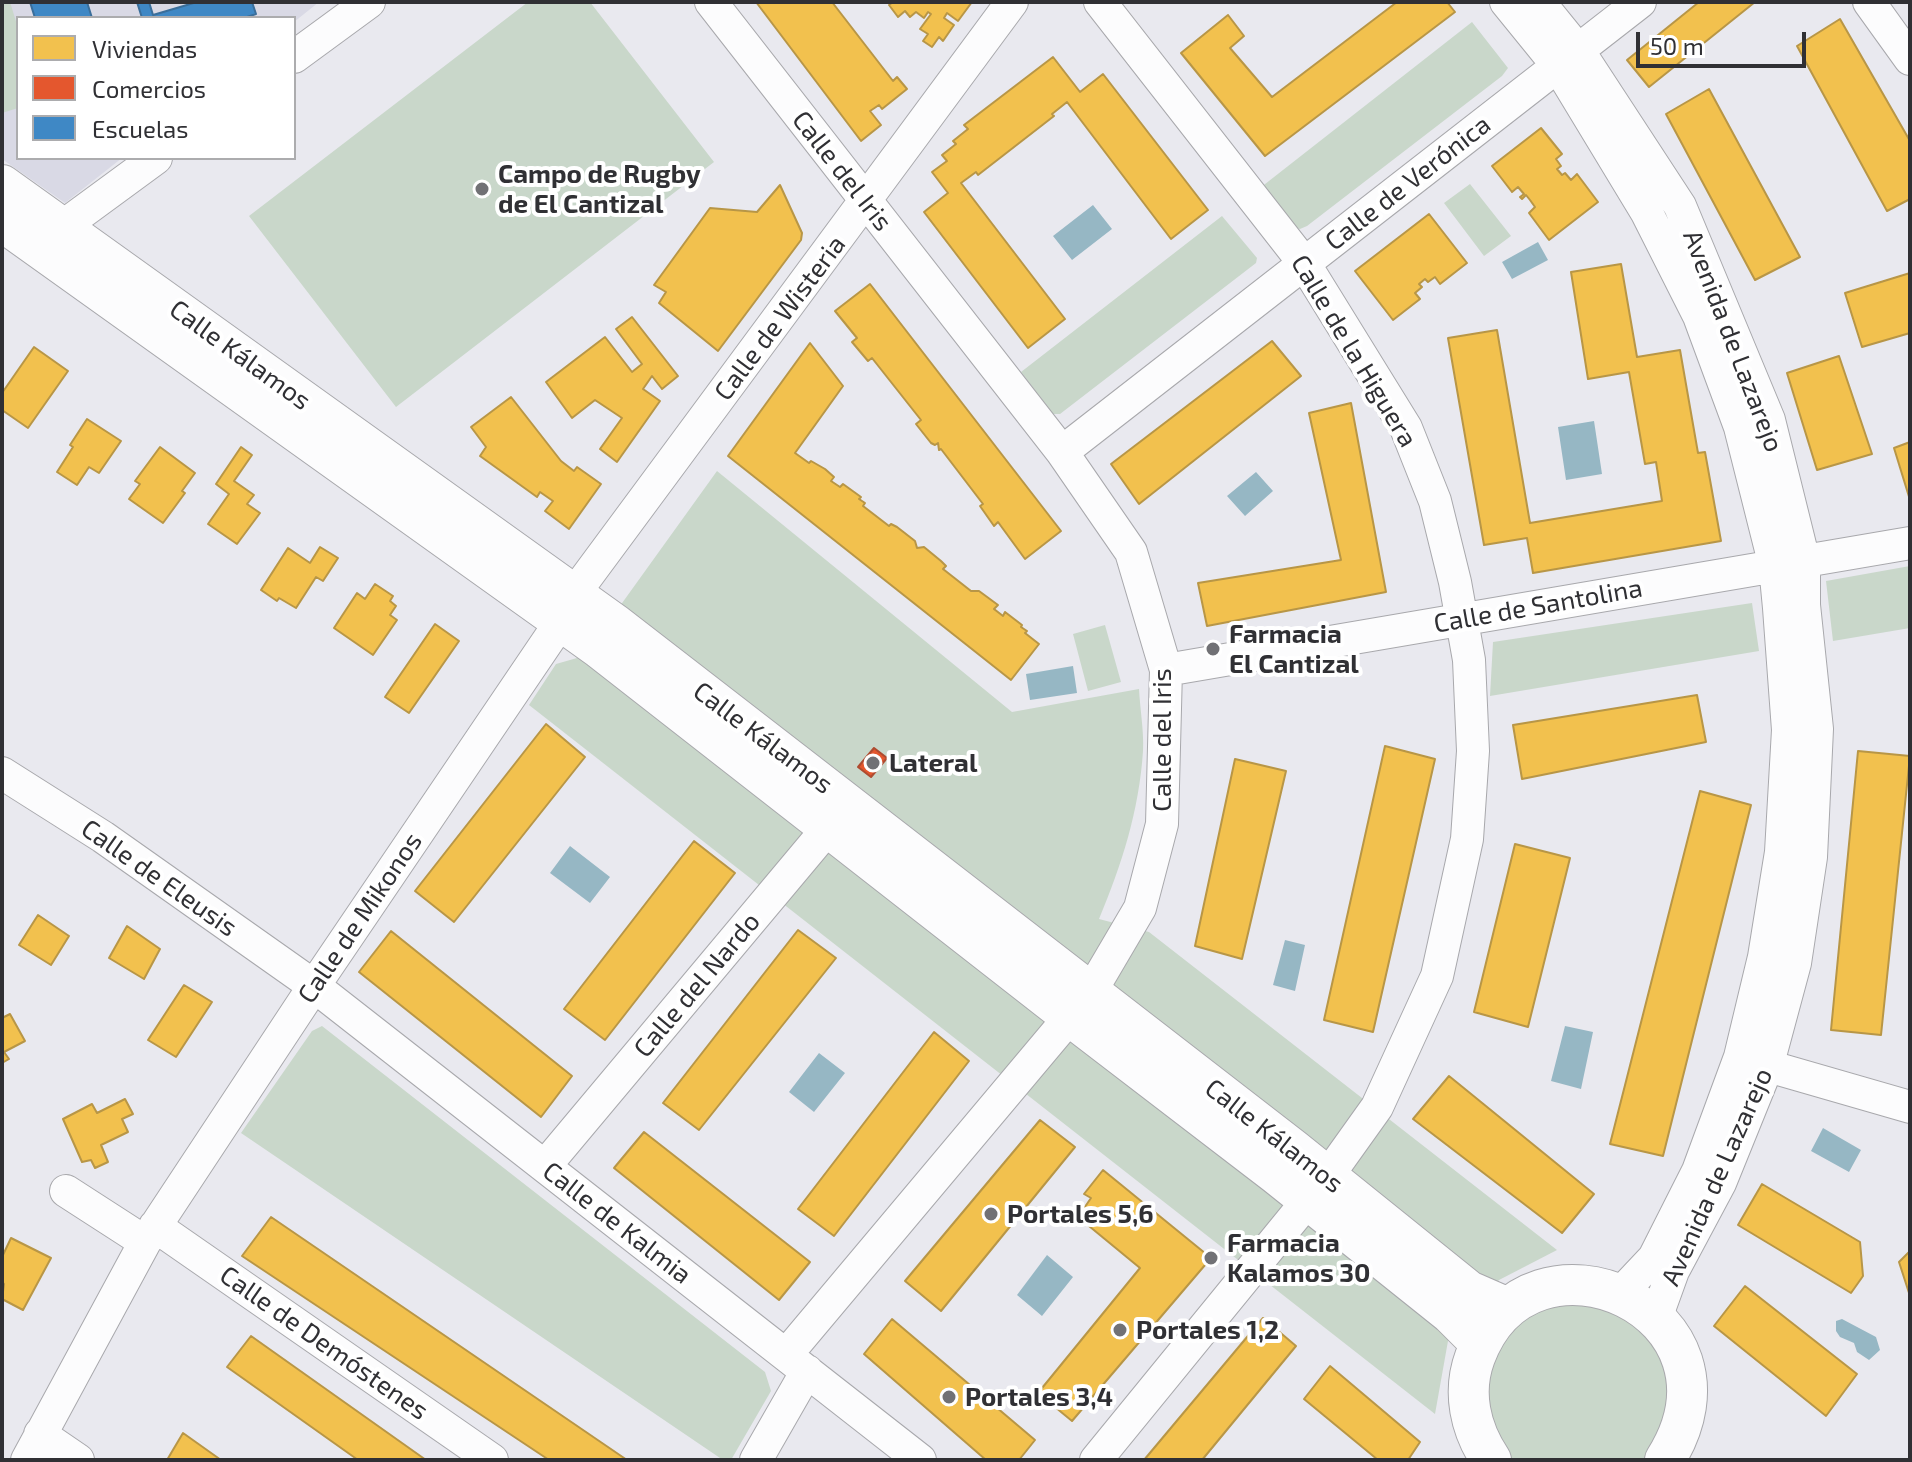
<!DOCTYPE html>
<html>
<head>
<meta charset="utf-8">
<style>
	body { margin:0 }
	#map { position:relative; width:1912px; height:1462px; overflow:hidden; background:#e9e9ef; font-family:"Exo 2",sans-serif }
	canvas { display:block }
	.frame { position:absolute; inset:0; border:4px solid #303034; pointer-events:none }
	.legend { position:absolute; left:16px; top:16px; width:280px; height:144px; box-sizing:border-box; background:#fff; border:2px solid #acacae; margin:0; padding:10px 14px; list-style:none; font-size:24px; color:#303034 }
	.legend li { display:flex; align-items:center; gap:16px; height:40px }
	.legend b { width:40px; border:2px solid #acacae }
	.scale { position:absolute; left:1636px; top:32px; width:170px; height:36px; box-sizing:border-box; border:4px solid #303034; border-top:0; padding-left:10px; font-size:24px; line-height:28px; white-space:nowrap; color:#303034; -webkit-text-stroke:6px #fff; paint-order:stroke }
</style>
</head>
<body>
<div id="map">
<canvas width="1912" height="1462"></canvas>
<div class="frame"></div>
<ul class="legend">
<li><b style="height:22px;background:#f2c14e"></b>Viviendas</li>
<li><b style="height:22px;background:#e4572e"></b>Comercios</li>
<li><b style="height:22px;background:#3f88c5"></b>Escuelas</li>
</ul>
<div class="scale">50 m</div>
</div>
<script>
const ctx = document.querySelector('canvas').getContext('2d');
ctx.lineJoin = 'round';
function fillPath(path, color) { ctx.fillStyle = color; ctx.fill(path, 'evenodd'); }
function trace(path, color, width, dash) { ctx.strokeStyle = color; ctx.lineWidth = width; ctx.lineCap = dash ? 'butt' : 'round'; ctx.setLineDash(dash || []); ctx.stroke(path); }
function label(font, color, halo, rows, align = 'center') {
  ctx.font = font + ' "Exo 2",sans-serif'; ctx.lineWidth = 8; ctx.setLineDash([]); ctx.textBaseline = 'middle'; ctx.strokeStyle = halo; ctx.fillStyle = color; for (const [text, x, y, turn = 0] of rows) {
    ctx.save(); ctx.translate(x, y); ctx.rotate((+turn || 0) * Math.PI / 180); ctx.textAlign = isNaN(turn) ? turn : align; if (halo) ctx.strokeText(text, 0, 0); ctx.fillText(text, 0, 0); ctx.restore();
  }
}
fillPath(new Path2D(`
	M2 2H319L294 22V18H18V158H122L65 203 2 159Z`), '#d9d9e5');
fillPath(new Path2D(`
	M2 2H10L18 28V108L2 113Z
	M528 2H590L714 162 396 407 249 216Z
	M1472 22 1508 68 1502 76 1307 226 1300 229 1293 227 1260 188Z
	M1470 184 1511 236 1484 256 1444 203Z
	M1222 216 1257 258 1256 263 1060 414H1053L1021 372Z
	M717 471 1012 712 1139 689C1140 709 1144 731 1143 751 1139 811 1122 864 1099 919L1149 932 1557 1250 1499 1280 1448 1341 1435 1414 529 705 556 664 584 656Z
	M1910 566V628L1833 641 1826 581Z
	M1752 603 1759 651 1490 696 1493 642Z
	M1105 625 1121 682 1088 691 1073 634Z
	M322 1026 765 1372 771 1391 731 1460H723L241 1133 312 1031Z
	M1570 1294 1636 1313 1675 1369 1653 1460H1505L1481 1419 1488 1350 1508 1322Z`), '#c9d7ca');
fillPath(new Path2D(`
	M1093 205 1112 229 1072 260 1053 236Z
	M1538 242 1548 260 1512 279 1502 262Z
	M1594 421 1602 474 1566 480 1558 427Z
	M1256 472 1273 491 1245 516 1227 496Z
	M1073 666 1077 693 1030 700 1026 674Z
	M570 846 610 877 590 903 550 873Z
	M1285 940 1305 945 1295 991 1273 985Z
	M1565 1026 1593 1032 1581 1089 1551 1081Z
	M819 1053 845 1073 814 1112 789 1092Z
	M1823 1128 1861 1150 1849 1172 1811 1151Z
	M1047 1255 1073 1277 1042 1316 1017 1295Z
	M1842 1319 1876 1337 1880 1350 1869 1360 1857 1352 1854 1343 1840 1337 1836 1331V1321Z`), '#96b7c4');
const homes = new Path2D(`
	M756 2H832L893 81 897 77 907 89 882 109 879 105 870 111 881 125 861 141Z
	M893 2H972L958 21 947 13 944 18 954 25 943 41 939 37 932 47 923 41 928 34 920 29 931 14 928 12 924 18 916 12 910 17 905 11 898 17 889 5Z
	M1397 2H1447L1455 12 1265 156 1181 53 1228 15 1244 36 1230 48 1272 97Z
	M1699 2H1755L1649 87 1627 60Z
	M1840 19 1910 141V199L1887 211 1797 46Z
	M1053 57 1080 92 1103 74 1208 210 1171 239 1067 102 1052 114 1054 116 978 175 976 172 961 183 1065 319 1028 348 924 212 948 193 932 172 947 161 942 155 956 144 953 141 968 129 964 125Z
	M1709 89 1800 257 1755 280 1666 114Z
	M1541 128 1562 154 1556 159 1561 166 1557 169 1562 175 1565 173 1571 180 1577 174 1598 202 1549 240 1529 213 1535 207 1530 200 1526 195 1522 199 1520 197 1524 194 1518 187 1512 192 1492 166Z
	M780 185 802 233 801 240 718 351 659 303 666 292 654 285 710 208 757 212Z
	M1429 214 1467 263 1440 284 1435 277 1428 282 1425 279 1419 284 1422 287 1415 293 1420 299 1393 320 1355 271Z
	M1621 264 1637 357 1680 350 1698 453 1705 452 1721 541 1533 573 1527 538 1484 545 1448 338 1497 330 1530 523 1662 501 1656 462 1645 464 1629 372 1588 379 1571 272Z
	M1910 273V333L1862 347 1845 293Z
	M870 284 1061 531 1025 559 998 522 994 526 980 506 983 504 941 449 939 450 938 443 935 445 931 443 916 424 921 420 872 358 868 361 852 342 857 338 835 311Z
	M632 317 678 376 662 389 652 376 643 389 660 401 617 462 600 449 622 418 595 400 572 418 546 382 605 337 632 372 642 364 616 329Z
	M1272 341 1301 376 1139 504 1111 464Z
	M810 343 843 386 795 453 809 463 811 461 825 469 834 477 831 481 840 487 843 484 861 497 859 499 865 503 863 506 889 526 891 524 897 527 915 541 917 548 924 547 941 561 946 566 943 569 971 591H979L998 605 994 609 1003 616 1005 612 1022 625 1021 627 1027 631 1025 633 1039 644 1011 680 728 456Z
	M34 347 68 371 28 428 2 410V393Z
	M1839 356 1872 454 1817 470 1787 373Z
	M511 397 561 461 574 471 577 467 601 484 569 529 545 511 553 501 540 492 537 497 480 456 486 447 471 427Z
	M1351 403 1386 592 1207 626 1198 583 1341 560 1309 413Z
	M87 419 121 441 99 473 89 467 77 485 57 472 73 447 70 445Z
	M1910 442V500L1894 448Z
	M160 447 195 473 182 491 185 493 163 523 129 499 140 484 135 481Z
	M241 447 252 455 234 481 254 495 247 504 260 513 237 544 208 524 229 494 216 484Z
	M320 547 338 558 323 581 316 577 296 608 279 598 277 601 261 590 288 548 310 563Z
	M375 584 393 596 390 601 396 606 390 615 397 620 373 655 334 628 357 593 365 599Z
	M435 624 459 641 409 713 385 697Z
	M1697 695 1706 742 1522 779 1513 725Z
	M546 724 585 757 454 922 415 891Z
	M1385 746 1435 759 1373 1032 1324 1020Z
	M1858 751 1910 756 1881 1035 1831 1030Z
	M1235 759 1286 771 1242 959 1195 946Z
	M1700 791 1751 805 1663 1156 1610 1144Z
	M694 841 735 873 605 1040 564 1009Z
	M1515 844 1570 858 1528 1027 1474 1012Z
	M38 915 69 936 51 965 19 945Z
	M127 926 160 949 144 979 109 958Z
	M798 930 836 958 699 1130 663 1103Z
	M391 931 572 1076 541 1117 359 972Z
	M184 985 212 1002 176 1057 148 1040Z
	M10 1014 25 1041 4 1052 9 1059 2 1063V1018Z
	M934 1032 969 1061 834 1236 798 1209Z
	M1449 1076 1594 1194 1562 1233 1413 1119Z
	M125 1099 133 1114 122 1119 128 1132 101 1145 108 1162 95 1168 91 1160 82 1162 63 1119 92 1104 97 1113Z
	M1040 1120 1075 1147 941 1311 905 1281Z
	M644 1132 810 1262 779 1300 614 1168Z
	M1103 1170 1211 1258 1072 1421 1038 1393 1140 1268 1078 1217 1091 1198 1084 1194Z
	M1762 1184 1860 1242 1863 1276 1851 1293 1738 1225Z
	M271 1217 627 1460H549L242 1256Z
	M11 1238 51 1258 23 1310 2 1299 4 1284 2 1282V1257Z
	M1910 1251V1296L1899 1262Z
	M1745 1286 1857 1374 1826 1416 1714 1326Z
	M1263 1318 1296 1346 1202 1460H1144Z
	M892 1319 1035 1440 1019 1460H986L864 1354Z
	M251 1336 426 1460H358L227 1367Z
	M1330 1366 1420 1442 1408 1460H1378L1304 1399Z
	M183 1433 221 1460H167Z`);
fillPath(homes, '#f2c14e');
trace(homes, '#b89646', 2);
const shops = new Path2D(`
	M874 748 887 758 871 777 858 767Z`);
fillPath(shops, '#e4572e');
trace(shops, '#ae4b30', 2);
const schools = new Path2D(`
	M30 2H87L92 18H35Z
	M137 2H149L153 15 197 2H252L256 14 244 18H142Z`);
fillPath(schools, '#3f88c5');
trace(schools, '#3a6e9a', 2);
const minor = new Path2D(`
	M711 2 1062 452 1131 552 1166 670 1162 824 1140 908 1090 993 786 1355
	M1506 2 1558 66 1647 213 1699 316 1740 427 1775 566 1779 608 1788 730 1781 852 1764 957 1740 1057 1698 1171 1654 1258 1621 1293
	M1539 2 1578 50 1680 206 1769 420 1804 561V605L1817 729 1811 857 1795 963 1767 1067 1720 1183 1673 1271 1656 1318
	M1869 2 1910 59
	M294 57 369 2
	M62 227 156 158
	M1062 452 1640 2
	M1166 670 1910 543
	M2 773 103 837 314 986 920 1460
	M1747 1060 1910 1107
	M545 1166 844 809
	M66 1191 145 1242
	M155 1226 492 1460
	M40 1434 78 1460
	M27 1460 145 1242 314 986 562 620 574 594 1012 2
	M756 1460 807 1371
	M1096 1460 1327 1177 1377 1107 1437 976 1467 839 1473 751 1469 660 1455 582 1435 501 1406 428 1304 263 1100 2`);
const major = new Path2D(`
	M2 185 616 625 1294 1150 1469 1291 1508 1308
	M2 221 599 648 1070 1016 1276 1174 1451 1314 1480 1343
	M1491 1460C1470 1429 1462 1392 1475 1357 1530 1209 1758 1312 1665 1460`);
trace(minor, '#a8a8ac', 34);
trace(major, '#a8a8ac', 42);
trace(minor, '#fcfcfd', 32);
trace(major, '#fcfcfd', 40);
for (const [x, y, r, color] of [
	[482,189,8,"#717175"],
	[1213,649,8,"#717175"],
	[873,763,8,"#717175"],
	[991,1214,8,"#717175"],
	[1211,1258,8,"#717175"],
	[1120,1330,8,"#717175"],
	[949,1397,8,"#717175"]
]) { const dot = new Path2D(); dot.arc(x, y, r, 0, 2 * Math.PI); ctx.fillStyle = color; ctx.fill(dot); trace(dot, '#fff', 3); }
label('26px', '#303034', '#fff', [
	["Calle del Iris",842,171,52],
	["Calle de Verónica",1408,183,-38],
	["Calle de Wisteria",780,318,-53],
	["Avenida de Lazarejo",1733,341,69],
	["Calle de la Higuera",1354,351,59],
	["Calle Kálamos",240,355,36],
	["Calle de Santolina",1538,606,-10],
	["Calle Kálamos",763,738,37],
	["Calle del Iris",1162,740,-90],
	["Calle de Eleusis",159,878,35],
	["Calle de Mikonos",360,918,-56],
	["Calle del Nardo",697,985,-50],
	["Calle Kálamos",1274,1136,38],
	["Avenida de Lazarejo",1717,1177,-66],
	["Calle de Kalmia",617,1223,38],
	["Calle de Demóstenes",324,1343,35]
]);
label('bold 26px', '#303034', '#fff', [
	["Campo de Rugby",498,174],
	["de El Cantizal",498,204],
	["Farmacia",1229,634],
	["El Cantizal",1229,664],
	["Lateral",889,763],
	["Portales 5,6",1007,1214],
	["Farmacia",1227,1243],
	["Kalamos 30",1227,1273],
	["Portales 1,2",1136,1330],
	["Portales 3,4",965,1397]
], 'left');
</script>
</body>
</html>
